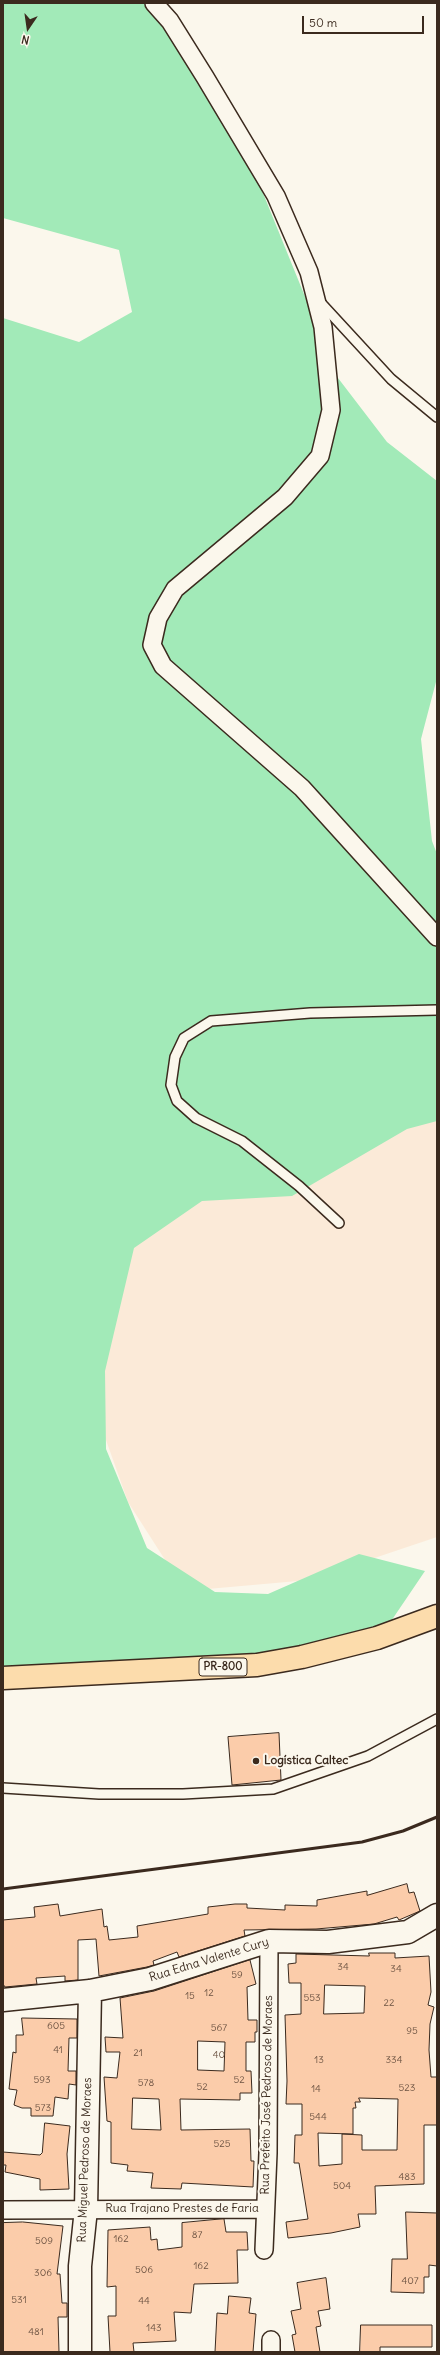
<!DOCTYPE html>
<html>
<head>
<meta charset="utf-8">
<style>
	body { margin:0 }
	#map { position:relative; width:440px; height:2355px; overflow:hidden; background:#fbf7ec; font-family:Delius,sans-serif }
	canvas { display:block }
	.frame { position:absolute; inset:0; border:4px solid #3b2a1e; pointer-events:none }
	.north { position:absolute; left:8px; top:8px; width:40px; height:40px; -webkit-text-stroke:3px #fbf7ec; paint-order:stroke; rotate:193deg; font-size:11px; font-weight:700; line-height:16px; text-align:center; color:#3b2a1e }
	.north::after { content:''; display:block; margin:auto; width:14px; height:18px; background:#3b2a1e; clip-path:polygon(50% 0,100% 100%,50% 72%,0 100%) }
	.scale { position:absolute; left:302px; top:16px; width:122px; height:18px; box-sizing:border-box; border:2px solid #3b2a1e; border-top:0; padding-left:5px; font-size:12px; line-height:14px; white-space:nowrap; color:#3b2a1e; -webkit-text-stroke:3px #fbf7ec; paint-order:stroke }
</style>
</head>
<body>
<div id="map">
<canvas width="440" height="2355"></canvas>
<div class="frame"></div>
<div class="north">N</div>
<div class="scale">50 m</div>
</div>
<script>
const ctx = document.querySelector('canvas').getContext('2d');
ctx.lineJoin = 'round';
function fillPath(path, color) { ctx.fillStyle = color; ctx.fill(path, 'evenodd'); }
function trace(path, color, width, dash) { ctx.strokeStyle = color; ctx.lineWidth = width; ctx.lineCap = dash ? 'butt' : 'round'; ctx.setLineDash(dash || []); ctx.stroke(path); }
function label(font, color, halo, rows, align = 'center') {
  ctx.font = font + ' Delius,sans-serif'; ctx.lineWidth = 4; ctx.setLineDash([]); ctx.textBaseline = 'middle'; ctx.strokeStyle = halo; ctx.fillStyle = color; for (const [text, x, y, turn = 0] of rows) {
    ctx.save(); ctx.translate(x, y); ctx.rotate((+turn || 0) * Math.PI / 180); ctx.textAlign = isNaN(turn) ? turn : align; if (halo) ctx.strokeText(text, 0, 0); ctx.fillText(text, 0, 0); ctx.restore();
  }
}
fillPath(new Path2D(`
	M437 945V1537L309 1580 185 1591 128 1502 89 1392 110 1232Z`), '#fbead8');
fillPath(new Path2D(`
	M3 3H143L197 49 235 124 338 378 387 442 437 481V678L421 739 432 841 437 854V1121L407 1129 292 1196 202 1201 134 1248 105 1371 106 1449 147 1548 215 1592 268 1594 359 1554 425 1571 383 1633 298 1656 3 1673V318L79 342 132 312 119 250 3 218Z`), '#a2eab8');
const building = new Path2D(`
	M279 1733 281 1780 232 1785 228 1737Z
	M407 1884 409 1893 414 1892 420 1911 399 1920 397 1917 374 1924 316 1929 244 1930 245 1936 179 1957 177 1952 153 1961 154 1965 147 1967 99 1976 96 1939 78 1940V1980L65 1981V1976L36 1978 37 1984 5 1987 3 1984V1920L35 1917 34 1907 58 1904 60 1916 102 1909 104 1927 107 1926 109 1940 138 1937 137 1926 208 1914V1907L235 1904H247V1908L285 1910V1905L317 1906V1900L367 1891V1895Z
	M369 1953H395V1958L429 1956 431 1992 428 2005 434 2007 430 2024 429 2050 431 2077H437V2125H424V2184L375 2186 376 2214H358L360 2227 331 2233 288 2238 286 2222 308 2219 299 2163H294L295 2135H302V2104H286L287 2081 285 2015 301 2014V1983H289L288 1964 296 1963V1954L369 1956ZM325 1985 365 1986 364 2013 324 2014ZM359 2098 398 2099 397 2150H362V2135L342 2134V2164L319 2166 318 2133 353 2134V2108H356L355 2102H360Z
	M250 1960 256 1984 247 1987 248 2020H257V2032H255V2042H246V2071H251L252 2093H240V2100L180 2099 181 2130 250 2129 251 2161H254L253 2187 182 2183 181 2189 151 2188 153 2173 127 2171 128 2165 111 2163V2122L107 2121 104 2077 117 2078 120 2052H106L105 2037 123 2038 120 1998 154 1991ZM198 2041 225 2042 224 2071 198 2070ZM133 2098 159 2099 161 2130 132 2129Z
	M22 2018 77 2019V2038H69L68 2071H76V2085L69 2084 68 2099 55 2097 53 2116H31V2108H22L14 2105 17 2090 9 2089 13 2052 16 2053V2035H23Z
	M45 2123 70 2126 67 2154 69 2189 40 2190V2179L5 2172 6 2165H3V2152L40 2155 42 2153Z
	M406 2212 437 2213V2266L429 2265V2277H424V2293L391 2292 392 2259H407Z
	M224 2219 226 2232H247L248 2250H237L238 2283 194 2284 191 2313 174 2312 176 2341 133 2343 134 2352H110L108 2316H116V2286L107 2287 108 2230 150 2227 151 2240 157 2239 158 2250 182 2247V2223Z
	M23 2222 63 2226 57 2274H60L62 2303H67V2317H58L59 2352H3V2223Z
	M326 2278 330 2309 318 2311 321 2326 316 2327 320 2352H295L292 2335 296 2334 291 2311 301 2309 297 2283Z
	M229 2296 251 2298 249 2313 256 2314 253 2352H215L217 2313 227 2314Z
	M361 2325H432V2347H380V2352H360Z`);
fillPath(building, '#fbccaa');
trace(building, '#3b2a1e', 1);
const lane = new Path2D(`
	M320 302 391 379 437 417
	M339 1223 299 1186 242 1141 196 1118 177 1101 171 1085 175 1057 184 1038 211 1021 310 1013 437 1010
	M3 1788 99 1794H183L273 1789 368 1756 437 1719`);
const street = new Path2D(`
	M154 3 170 21 205 77 276 196 309 272 323 327 331 410 320 456 285 497 175 589 158 618 152 645 163 666 302 788 437 937
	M3 2210 265 2209
	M264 2250 268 2153 269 1941
	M271 2352V2340`);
const secondary = new Path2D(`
	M3 2000 90 1991 150 1979 269 1941 328 1942 408 1932 437 1915
	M80 2352V2266L86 2209 90 1991`);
const primary = new Path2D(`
	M3 1678 257 1665 302 1657 377 1638 437 1616`);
trace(lane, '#3b2a1e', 12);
trace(street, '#3b2a1e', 20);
trace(secondary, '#3b2a1e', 25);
trace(primary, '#3b2a1e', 25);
trace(lane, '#fbf7ec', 9);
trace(street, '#fbf7ec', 17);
trace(secondary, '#fbf7ec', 22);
trace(primary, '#fcdcac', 22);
trace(new Path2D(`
	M3 1889 362 1842 403 1831 437 1817`), '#3b2a1e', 3);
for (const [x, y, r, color] of [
	[256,1761,4,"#3b2a1e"]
]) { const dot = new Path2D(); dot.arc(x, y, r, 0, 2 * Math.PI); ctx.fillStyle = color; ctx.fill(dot); trace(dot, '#fbf7ec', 1.5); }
label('10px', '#6b5241', null, [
	["34",343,1967],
	["34",396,1969],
	["59",237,1975],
	["12",209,1993],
	["15",190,1996],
	["553",312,1998],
	["22",389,2003],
	["605",56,2026],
	["567",219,2028],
	["95",412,2031],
	["41",58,2050],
	["21",138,2053],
	["40",219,2055],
	["13",319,2060],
	["334",394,2060],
	["593",42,2080],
	["52",239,2080],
	["578",146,2083],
	["52",202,2087],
	["523",407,2088],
	["14",316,2089],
	["573",43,2108],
	["544",318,2117],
	["525",222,2144],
	["483",407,2177],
	["504",342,2186],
	["87",197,2235],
	["162",121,2239],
	["509",44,2241],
	["162",201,2266],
	["506",144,2270],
	["306",43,2273],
	["407",410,2281],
	["531",19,2300],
	["44",144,2301],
	["143",154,2328],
	["481",36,2332]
]);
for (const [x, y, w] of [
	[223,1667,48]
]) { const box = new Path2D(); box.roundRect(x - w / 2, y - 9, w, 18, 3); ctx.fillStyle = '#fbf7ec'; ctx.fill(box); trace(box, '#3b2a1e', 1); }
label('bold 11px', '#3b2a1e', null, [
	["PR-800",223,1667]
]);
label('bold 12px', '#3b2a1e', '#fbf7ec', [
	["Logística Caltec",264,1761]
], 'left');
label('12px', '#3b2a1e', '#fbf7ec', [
	["Rua Edna Valente Cury",209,1960,-17],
	["Rua Prefeito José Pedroso de Moraes",267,2095,-89],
	["Rua Miguel Pedroso de Moraes",85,2160,-88],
	["Rua Trajano Prestes de Faria",182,2209]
]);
</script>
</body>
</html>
